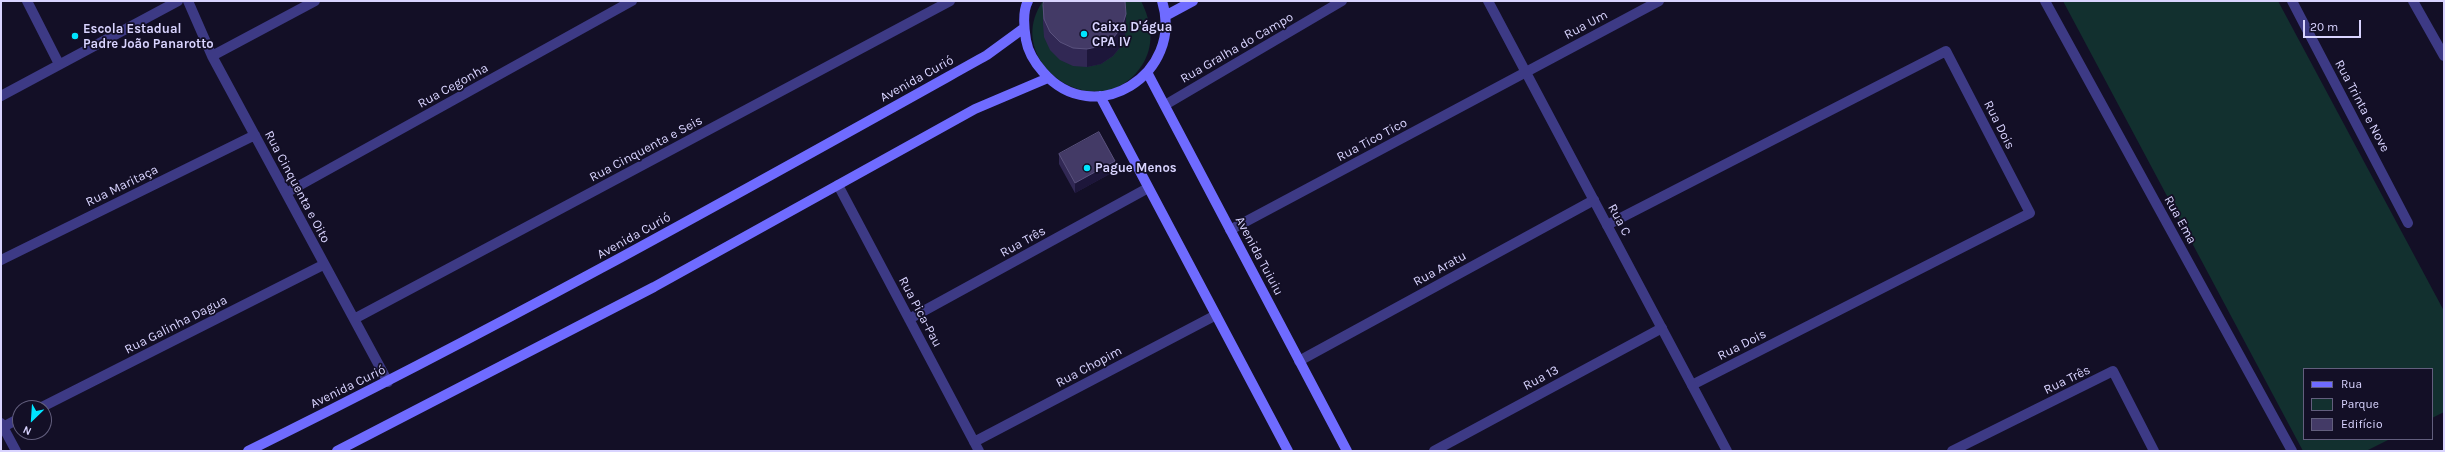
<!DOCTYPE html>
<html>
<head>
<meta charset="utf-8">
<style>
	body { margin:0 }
	#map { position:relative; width:2445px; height:452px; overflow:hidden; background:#130f26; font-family:Karla,sans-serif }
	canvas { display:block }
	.frame { position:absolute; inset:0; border:2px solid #d9d4ff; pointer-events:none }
	.legend { position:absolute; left:2303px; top:368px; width:130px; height:72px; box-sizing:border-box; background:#130f26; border:1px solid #625e7d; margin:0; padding:5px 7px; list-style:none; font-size:12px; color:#d9d4ff }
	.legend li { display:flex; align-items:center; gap:8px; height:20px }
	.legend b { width:20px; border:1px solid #625e7d }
	.north { position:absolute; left:12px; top:400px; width:40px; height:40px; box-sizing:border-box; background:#130f26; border:1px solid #625e7d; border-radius:50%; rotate:205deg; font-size:11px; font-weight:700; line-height:16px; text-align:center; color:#d9d4ff }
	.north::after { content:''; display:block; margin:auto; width:14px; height:18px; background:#00e5ff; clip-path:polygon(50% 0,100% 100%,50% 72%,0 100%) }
	.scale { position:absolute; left:2303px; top:20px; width:58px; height:18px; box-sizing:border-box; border:2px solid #d9d4ff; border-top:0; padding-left:5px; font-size:12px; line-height:14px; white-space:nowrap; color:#d9d4ff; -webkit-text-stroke:3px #130f26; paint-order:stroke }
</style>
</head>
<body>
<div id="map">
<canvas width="2445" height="452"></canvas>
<div class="frame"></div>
<ul class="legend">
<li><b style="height:5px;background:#6f6bff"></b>Rua</li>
<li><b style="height:11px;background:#12302f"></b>Parque</li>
<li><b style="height:11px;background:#433a66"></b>Edifício</li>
</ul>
<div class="north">N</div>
<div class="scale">20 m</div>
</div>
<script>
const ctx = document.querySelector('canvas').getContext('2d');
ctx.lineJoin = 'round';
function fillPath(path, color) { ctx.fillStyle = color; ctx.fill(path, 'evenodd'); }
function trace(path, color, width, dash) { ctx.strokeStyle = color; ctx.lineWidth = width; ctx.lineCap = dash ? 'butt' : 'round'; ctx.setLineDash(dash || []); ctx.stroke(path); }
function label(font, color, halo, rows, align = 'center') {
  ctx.font = font + ' Karla,sans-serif'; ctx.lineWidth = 3.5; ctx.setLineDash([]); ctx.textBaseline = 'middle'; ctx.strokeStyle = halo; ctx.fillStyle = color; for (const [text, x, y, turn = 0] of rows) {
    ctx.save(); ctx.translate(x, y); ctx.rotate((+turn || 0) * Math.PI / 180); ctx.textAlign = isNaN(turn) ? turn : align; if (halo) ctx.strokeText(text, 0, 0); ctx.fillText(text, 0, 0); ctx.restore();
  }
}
fillPath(new Path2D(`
	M1043 1H1141C1151 21 1155 42 1144 62 1103 132 999 64 1043 1Z
	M2063 1H2278L2444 311V412L2432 418V369H2304V439H2390L2366 451H2303Z`), '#12302f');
trace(new Path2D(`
	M27 1 59 64
	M188 1 212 56 388 382
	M2045 1 2292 451
	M2292 1 2408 223
	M2413 1 2444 56
	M212 56 315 1
	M1 96 178 1
	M1165 105 1342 1
	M838 185 979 451
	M286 193 632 1
	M1607 225 1946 51 2030 213 1692 385
	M1230 230 1659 1
	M1 260 255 135
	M354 319 950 1
	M909 319 1148 188
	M1299 361 1594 200
	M40 408 323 265
	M1 423 16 451
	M3 427 20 418
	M974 442 1216 315
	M1434 451 1662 328
	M1952 451 2113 371 2154 451`), '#3d3a85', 10);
trace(new Path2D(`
	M1488 1 1727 451`), '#3d3a85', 10);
trace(new Path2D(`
	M1028 1C1022 12 1024 28 1026 40 1028 52 1035 63 1043 72 1094 131 1185 74 1162 1
	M1167 15 1193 1
	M1148 74 1347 451
	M1100 96 1288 451
	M248 451C499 328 743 191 987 55L1024 28
	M337 451 654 287 975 109 1048 78`), '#6f6bff', 10);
fillPath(new Path2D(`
	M1043 5 1126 31 1122 45 1113 56 1101 64 1087 67 1073 66 1060 60 1050 50 1044 37 1043 23Z
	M1059 154 1115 171 1075 193 1059 164Z`), '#312854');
fillPath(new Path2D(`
	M1126 14V31L1122 45 1113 56 1101 64 1087 67V49Z
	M1115 161V171L1075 193V183Z`), '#1d163a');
const building = new Path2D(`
	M1044 1H1125L1126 14 1122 27 1113 38 1101 46 1087 49 1073 48 1060 42 1050 32 1044 19 1043 5Z
	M1099 132 1115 161 1075 183 1059 154Z`);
fillPath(building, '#433a66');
trace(building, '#5a527e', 1);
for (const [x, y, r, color] of [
	[1084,34,4,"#00e5ff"],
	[75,36,4,"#00e5ff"],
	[1087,168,4,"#00e5ff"]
]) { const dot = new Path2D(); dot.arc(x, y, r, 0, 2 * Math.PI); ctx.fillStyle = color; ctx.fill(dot); trace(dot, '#130f26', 1.5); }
label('13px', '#d9d4ff', '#130f26', [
	["Rua Um",1586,25,-28],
	["Rua Gralha do Campo",1237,48,-30],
	["Avenida Curió",917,79,-29],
	["Rua Cegonha",453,86,-29],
	["Rua Trinta e Nove",2362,106,62],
	["Rua Dois",1999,125,63],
	["Rua Tico Tico",1372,140,-28],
	["Rua Cinquenta e Seis",646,149,-28],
	["Rua Maritaça",122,186,-26],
	["Rua Cinquenta e Oito",297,187,62],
	["Rua C",1619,220,62],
	["Rua Ema",2180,220,61],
	["Avenida Curió",634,236,-29],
	["Rua Três",1023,242,-29],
	["Avenida Tuiuiu",1259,256,62],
	["Rua Aratu",1440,269,-29],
	["Rua Pica-Pau",920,312,62],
	["Rua Galinha Dagua",176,325,-27],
	["Rua Dois",1742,345,-27],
	["Rua Chopim",1089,367,-28],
	["Rua 13",1541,378,-28],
	["Rua Três",2067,380,-26],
	["Avenida Curió",348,387,-26]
]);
label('bold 13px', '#d9d4ff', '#130f26', [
	["Caixa D'água",1092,27],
	["CPA IV",1092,42],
	["Escola Estadual",83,29],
	["Padre João Panarotto",83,44],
	["Pague Menos",1095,168]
], 'left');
</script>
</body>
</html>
